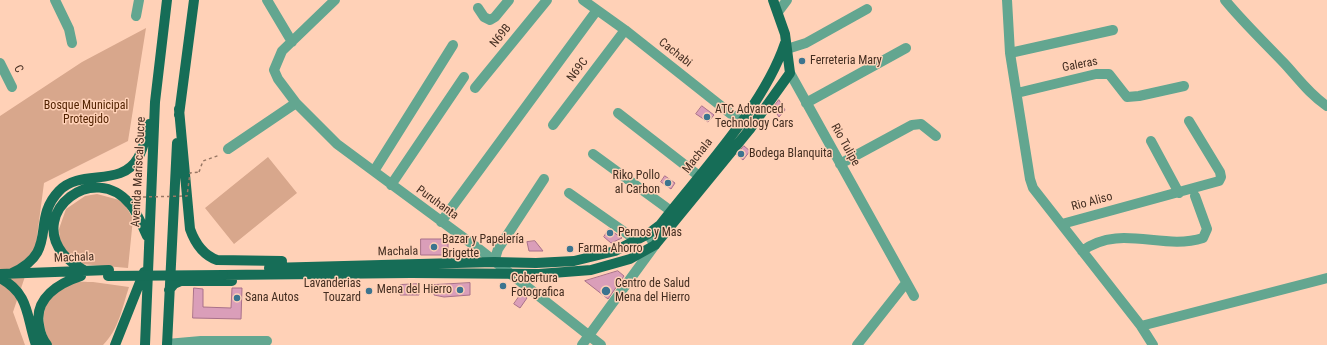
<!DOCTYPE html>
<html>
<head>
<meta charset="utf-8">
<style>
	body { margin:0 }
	canvas { display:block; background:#ffd1b7 }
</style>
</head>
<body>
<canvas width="1327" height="345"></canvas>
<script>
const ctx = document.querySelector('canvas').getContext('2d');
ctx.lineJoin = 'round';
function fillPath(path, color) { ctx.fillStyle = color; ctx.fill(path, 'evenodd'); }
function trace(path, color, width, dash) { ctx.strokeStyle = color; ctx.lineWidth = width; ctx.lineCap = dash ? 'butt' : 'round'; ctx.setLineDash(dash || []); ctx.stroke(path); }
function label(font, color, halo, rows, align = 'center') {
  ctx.font = font + ' "Roboto Condensed",sans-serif'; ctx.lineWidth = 3; ctx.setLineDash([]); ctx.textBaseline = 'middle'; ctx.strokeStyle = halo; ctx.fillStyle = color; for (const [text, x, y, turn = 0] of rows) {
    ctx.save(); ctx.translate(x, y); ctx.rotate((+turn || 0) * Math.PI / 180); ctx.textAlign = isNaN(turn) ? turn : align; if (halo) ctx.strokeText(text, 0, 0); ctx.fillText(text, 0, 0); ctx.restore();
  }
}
fillPath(new Path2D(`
	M146 28 128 141 44 183 36 244 13 312 25 345H0V116L82 62Z
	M268 157 297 193 234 244 205 208Z
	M97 194 123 201 133 219 128 268 81 264 72 259 60 242 59 229 66 209 85 196Z
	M93 282 129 287C122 308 119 329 103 345H51C38 320 41 294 71 283 77 281 87 282 93 282Z`), '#d8a78c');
const building = new Path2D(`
	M779 100 785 110 779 117 773 108Z
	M702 106 714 115 708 122 696 114Z
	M744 146 750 151 743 160 737 155Z
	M665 176 675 183 671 189 661 182Z
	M609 229 610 230 622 238 611 243 604 237Z
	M421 239H448V255H421Z
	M535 241 543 251H529L527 242Z
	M618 271 624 276 608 299 585 281Z
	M470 283V295L444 297 434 295V285Z
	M419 284V295H400V285Z
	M194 288 203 289V307L231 308 232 288H242L241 319 193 318Z
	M521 294 527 298 520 308 514 304Z`);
fillPath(building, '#da9eb9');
trace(building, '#a9718a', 1);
trace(new Path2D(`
	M199 172 203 161 220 155`), '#987764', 1.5, [3, 3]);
trace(new Path2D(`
	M55 0 69 29 72 43
	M267 0 292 42
	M335 0 282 51 274 70 278 79 296 103 337 144 479 249 601 345
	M583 0 625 30 750 129
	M1007 0 1010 53 1030 179 1033 188 1141 326 1153 345
	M1225 0C1243 22 1264 42 1284 63 1298 78 1309 94 1327 106
	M478 8 484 17 490 20 495 17 509 0
	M778 12 787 0
	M136 16 139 0
	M787 49 806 43 867 9
	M1010 53 1113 30
	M0 63 12 87
	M790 73 914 296
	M475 88 547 0
	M1017 93 1096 74H1109L1127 97 1139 96 1184 86
	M806 103 906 48
	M618 113 699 176
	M553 125 625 30
	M1151 141 1179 193
	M228 149 296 103
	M593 154 671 211
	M840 164 912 125 921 124 936 136
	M374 171 453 45
	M391 185 464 77
	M569 193 636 240
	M441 222 597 10
	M1062 224 1219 181 1221 177 1220 172 1189 121
	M1082 251C1120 223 1162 251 1203 238L1207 229 1195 196
	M494 262 498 249 544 179
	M1141 326 1327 278
	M167 344 201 341H267
	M582 345 655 245 648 234
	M857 345 906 283`), '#63a690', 10);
trace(new Path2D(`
	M179 109 190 229C195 243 203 255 217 260L282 261
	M179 115 194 0
	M269 268 494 262 536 263 574 261 615 251 648 234 660 225C701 172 764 106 785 43
	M85 271C77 266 69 261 63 254 29 211 94 161 130 204 138 213 142 226 147 236
	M12 273C60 251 30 221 59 191 81 168 121 188 138 158 144 148 146 135 149 124
	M0 274 109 270
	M223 275 411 273 539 274 591 270 630 259 655 245 750 129 790 73 785 34 773 0
	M0 278C30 294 26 316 36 345
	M169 290 174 284 181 281H232
	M47 345C42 339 40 332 39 325 34 298 59 283 81 276
	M115 345 144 272
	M145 345 155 102 167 0
	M167 345 177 143`), '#166d57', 10);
trace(new Path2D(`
	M143 197 187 196 190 173 199 172`), '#987764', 1.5, [3, 3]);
trace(new Path2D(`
	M108 276 223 275`), '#166d57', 10);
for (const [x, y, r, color] of [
	[802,61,4,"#3c748f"],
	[707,117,4,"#3c748f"],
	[741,154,4,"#3c748f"],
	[668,183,4,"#3c748f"],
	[610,233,4,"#3c748f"],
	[434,247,4,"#3c748f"],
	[570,249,4,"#3c748f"],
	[503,286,4,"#3c748f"],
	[460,290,4,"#3c748f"],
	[369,291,4,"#3c748f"],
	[606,291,5,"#3c748f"],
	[237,298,4,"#3c748f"]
]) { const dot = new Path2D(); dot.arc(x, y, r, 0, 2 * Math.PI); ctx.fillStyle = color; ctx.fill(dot); trace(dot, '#ffd1b7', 1.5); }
label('12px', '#432d20', '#ffd1b7', [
	["N69B",501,36,-51],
	["Cachabi",675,53,38],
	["Galeras",1080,65,-11],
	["C",18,69,62],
	["N69C",578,70,-53],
	["Rio Tulipe",845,145,61],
	["Machala",698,156,-52],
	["Avenida Mariscal Sucre",139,172,-87],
	["Rio Aliso",1092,202,-15],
	["Puruhanta",437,203,36],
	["Machala",398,252,-1],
	["Machala",74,258,-2]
]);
label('12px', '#432d20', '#ffd1b7', [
	["Ferreteria Mary",810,61],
	["ATC Advanced",715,110],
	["Technology Cars",715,124],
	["Bodega Blanquita",749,154],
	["Riko Pollo",660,176,"right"],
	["al Carbon",660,190,"right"],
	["Pernos y Mas",618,233],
	["Bazar y Papelería",442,240],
	["Brigette",442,254],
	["Farma Ahorro",578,249],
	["Cobertura",511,279],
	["Fotografica",511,293],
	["Lavanderias",361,284,"right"],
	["Touzard",361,298,"right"],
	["Centro de Salud",615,284],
	["Mena del Hierro",615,298],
	["Mena del Hierro",452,290,"right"],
	["Sana Autos",245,298]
], 'left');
label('12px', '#522200', '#ffd1b7', [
	["Bosque Municipal",86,106],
	["Protegido",86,120]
]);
</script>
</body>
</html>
